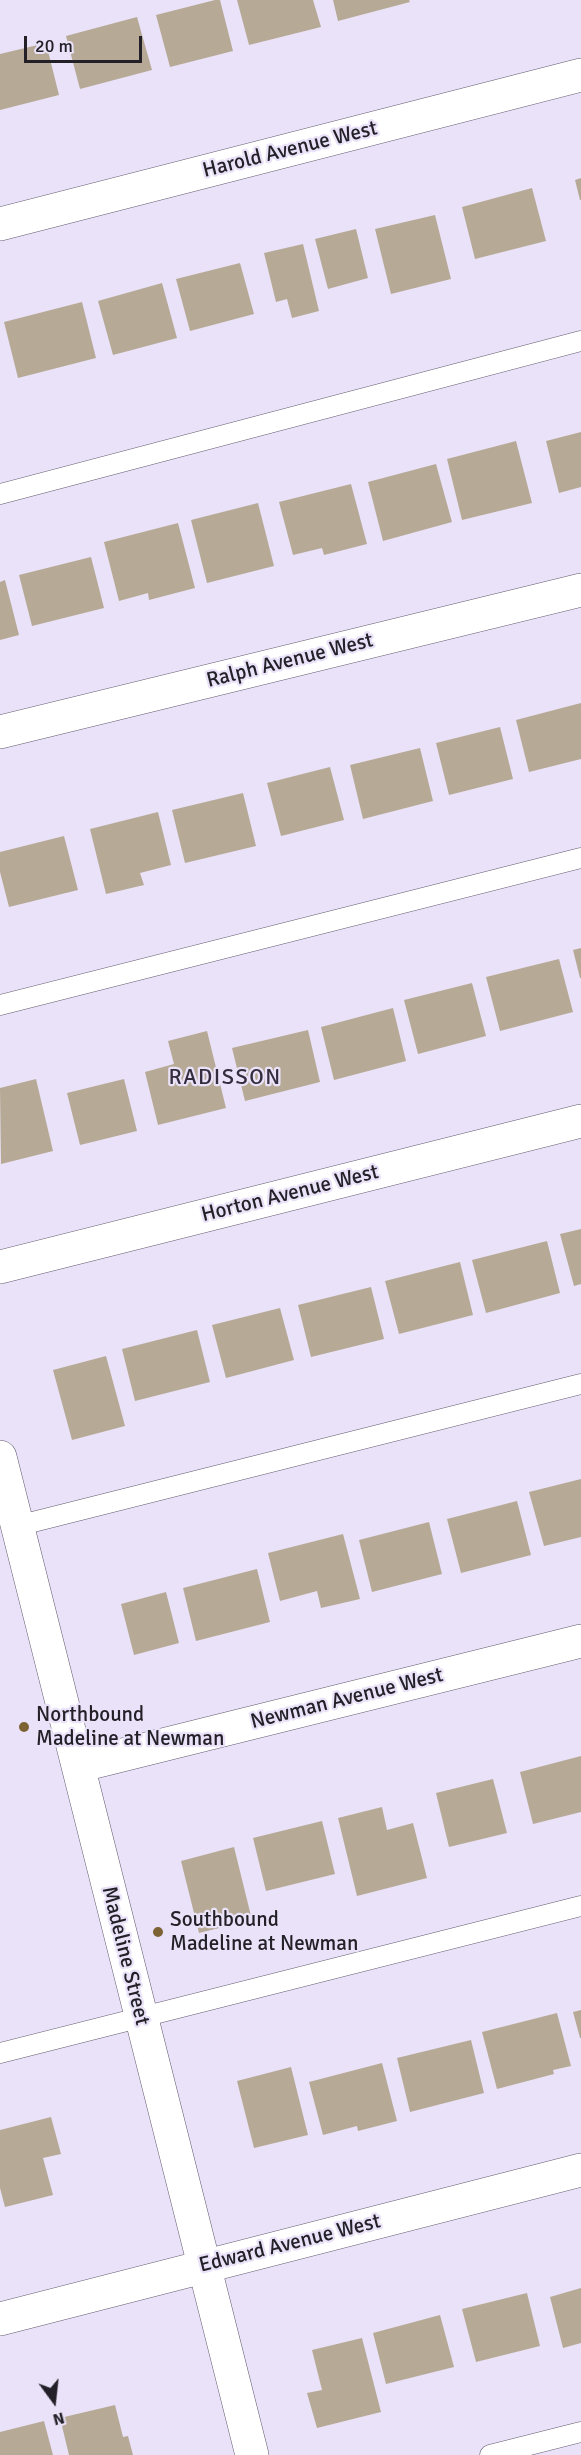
<!DOCTYPE html>
<html>
<head>
<meta charset="utf-8">
<style>
	body { margin:0 }
	#map { position:relative; width:581px; height:2455px; overflow:hidden; background:#eae2f8; font-family:Signika,sans-serif }
	canvas { display:block }
	.north { position:absolute; left:24px; top:2371px; width:60px; height:60px; -webkit-text-stroke:4px #eae2f8; paint-order:stroke; rotate:165deg; font-size:16px; font-weight:700; line-height:24px; text-align:center; color:#232028 }
	.north::after { content:''; display:block; margin:auto; width:21px; height:27px; background:#232028; clip-path:polygon(50% 0,100% 100%,50% 72%,0 100%) }
	.scale { position:absolute; left:24px; top:36px; width:118px; height:27px; box-sizing:border-box; border:3px solid #232028; border-top:0; padding-left:8px; font-size:18px; line-height:21px; white-space:nowrap; color:#232028; -webkit-text-stroke:4px #eae2f8; paint-order:stroke }
</style>
</head>
<body>
<div id="map">
<canvas width="581" height="2455"></canvas>
<div class="north">N</div>
<div class="scale">20 m</div>
</div>
<script>
const ctx = document.querySelector('canvas').getContext('2d');
ctx.lineJoin = 'round';
function fillPath(path, color) { ctx.fillStyle = color; ctx.fill(path, 'evenodd'); }
function trace(path, color, width, dash) { ctx.strokeStyle = color; ctx.lineWidth = width; ctx.lineCap = dash ? 'butt' : 'round'; ctx.setLineDash(dash || []); ctx.stroke(path); }
function label(font, color, halo, rows, align = 'center') {
  ctx.font = font + ' Signika,sans-serif'; ctx.lineWidth = 4.5; ctx.setLineDash([]); ctx.textBaseline = 'middle'; ctx.strokeStyle = halo; ctx.fillStyle = color; for (const [text, x, y, turn = 0] of rows) {
    ctx.save(); ctx.translate(x, y); ctx.rotate((+turn || 0) * Math.PI / 180); ctx.textAlign = isNaN(turn) ? turn : align; if (halo) ctx.strokeText(text, 0, 0); ctx.fillText(text, 0, 0); ctx.restore();
  }
}
fillPath(new Path2D(`
	M215 0H220L233 51 170 67 156 15Z
	M237 0H313L321 27 249 45Z
	M333 0H409L410 2 338 21Z
	M137 17 152 70 80 89 66 36Z
	M46 43 59 95 0 110V54Z
	M581 178V200H580L575 180Z
	M532 188 546 241 475 259 462 207Z
	M435 215 451 279 391 294 375 229Z
	M356 229 368 278 328 289 315 239Z
	M303 244 319 311 292 318 287 299 276 302 264 253Z
	M240 263 254 314 190 331 176 279Z
	M162 283 177 338 113 355 98 301Z
	M82 302 96 358 18 378 4 322Z
	M581 432V487L559 493 546 441Z
	M516 441 532 503 462 520 447 459Z
	M436 464 452 522 383 541 368 482Z
	M351 484 367 544 324 555 322 548 293 555 279 502Z
	M258 503 274 566 207 583 191 520Z
	M178 523 195 588 149 600 148 593 119 601 104 542Z
	M91 557 104 608 32 626 19 575Z
	M5 580 19 635 0 640V582Z
	M581 703V759L529 772 516 720Z
	M500 727 513 779 449 795 436 743Z
	M420 748 433 801 363 819 350 765Z
	M330 767 344 820 281 836 267 783Z
	M243 793 256 846 185 863 172 810Z
	M158 812 171 865 140 873 144 885 106 894 90 829Z
	M64 836 78 890 9 907 0 872V852Z
	M581 948V978H580L573 950Z
	M559 959 573 1012 500 1031 486 977Z
	M472 983 486 1036 418 1054 404 1000Z
	M393 1008 406 1061 334 1080 321 1027Z
	M308 1030 320 1082 245 1101 232 1048Z
	M207 1031 226 1108 158 1125 145 1072 174 1064 168 1041Z
	M36 1079 53 1151 1 1164 0 1088Z
	M124 1079 137 1131 80 1145 67 1093Z
	M581 1229V1284L574 1286 560 1234Z
	M547 1241 560 1293 486 1313 472 1260Z
	M460 1262 473 1315 399 1334 385 1281Z
	M371 1287 384 1339 311 1357 298 1305Z
	M280 1308 294 1360 226 1378 212 1325Z
	M197 1330 210 1382 135 1401 122 1349Z
	M106 1356 125 1426 72 1440 53 1370Z
	M581 1479V1537L544 1546 529 1492Z
	M517 1501 531 1555 461 1573 447 1519Z
	M429 1522 442 1574 372 1592 359 1540Z
	M343 1534 360 1599 321 1608 317 1591 280 1601 268 1553Z
	M257 1569 270 1622 196 1641 183 1588Z
	M166 1592 179 1643 134 1655 121 1604Z
	M581 1756V1812L533 1824 520 1772Z
	M493 1779 507 1833 449 1847 436 1793Z
	M382 1807 387 1830 413 1823 427 1878 357 1896 338 1818Z
	M322 1821 335 1874 266 1891 253 1838Z
	M234 1847 252 1920 199 1933 181 1861Z
	M581 2010V2038H580L573 2012Z
	M557 2013 571 2066 553 2070 554 2074 497 2089 482 2032Z
	M471 2040 484 2093 410 2112 397 2058Z
	M382 2063 397 2121 358 2131 357 2126 323 2135 309 2082Z
	M291 2067 308 2135 254 2148 237 2081Z
	M51 2117 61 2154 43 2158 53 2195 5 2207 0 2188V2130Z
	M581 2288V2343L563 2348 550 2297Z
	M527 2293 540 2346 476 2362 462 2309Z
	M440 2315 454 2367 386 2384 373 2333Z
	M362 2338 381 2412 317 2428 307 2393 322 2390 312 2350Z
	M115 2405 123 2437 128 2436 133 2455H69L60 2418Z
	M44 2421 53 2455H0V2432Z`), '#b6aa96');
const lane = new Path2D(`
	M0 494 581 341
	M0 1005 581 858
	M17 1526 581 1384
	M0 2053 581 1906
	M490 2455 581 2432`);
const street = new Path2D(`
	M0 224 581 75
	M0 732 581 590
	M0 1267 581 1121
	M0 1457 252 2455
	M78 1766 581 1641
	M0 2319 581 2170`);
trace(lane, '#635b6e', 21);
trace(street, '#635b6e', 34);
trace(lane, '#fff', 20);
trace(street, '#fff', 33);
for (const [x, y, r, color] of [
	[24,1727,6,"#7d6234"],
	[158,1932,6,"#7d6234"]
]) { const dot = new Path2D(); dot.arc(x, y, r, 0, 2 * Math.PI); ctx.fillStyle = color; ctx.fill(dot); trace(dot, '#eae2f8', 2); }
label('21px', '#232028', '#eae2f8', [
	["Harold Avenue West",290,150,-14],
	["Ralph Avenue West",290,661,-14],
	["Horton Avenue West",290,1194,-14],
	["Newman Avenue West",347,1699,-14],
	["Madeline Street",125,1956,76],
	["Edward Avenue West",290,2244,-14]
]);
label('21px', '#232028', '#eae2f8', [
	["Northbound",36,1715],
	["Madeline at Newman",36,1739],
	["Southbound",170,1920],
	["Madeline at Newman",170,1944]
], 'left');
ctx.letterSpacing = '1.5px';
label('22px', '#342d3e', '#eae2f8', [
	["RADISSON",225,1078]
]);
ctx.letterSpacing = '0px';
</script>
</body>
</html>
